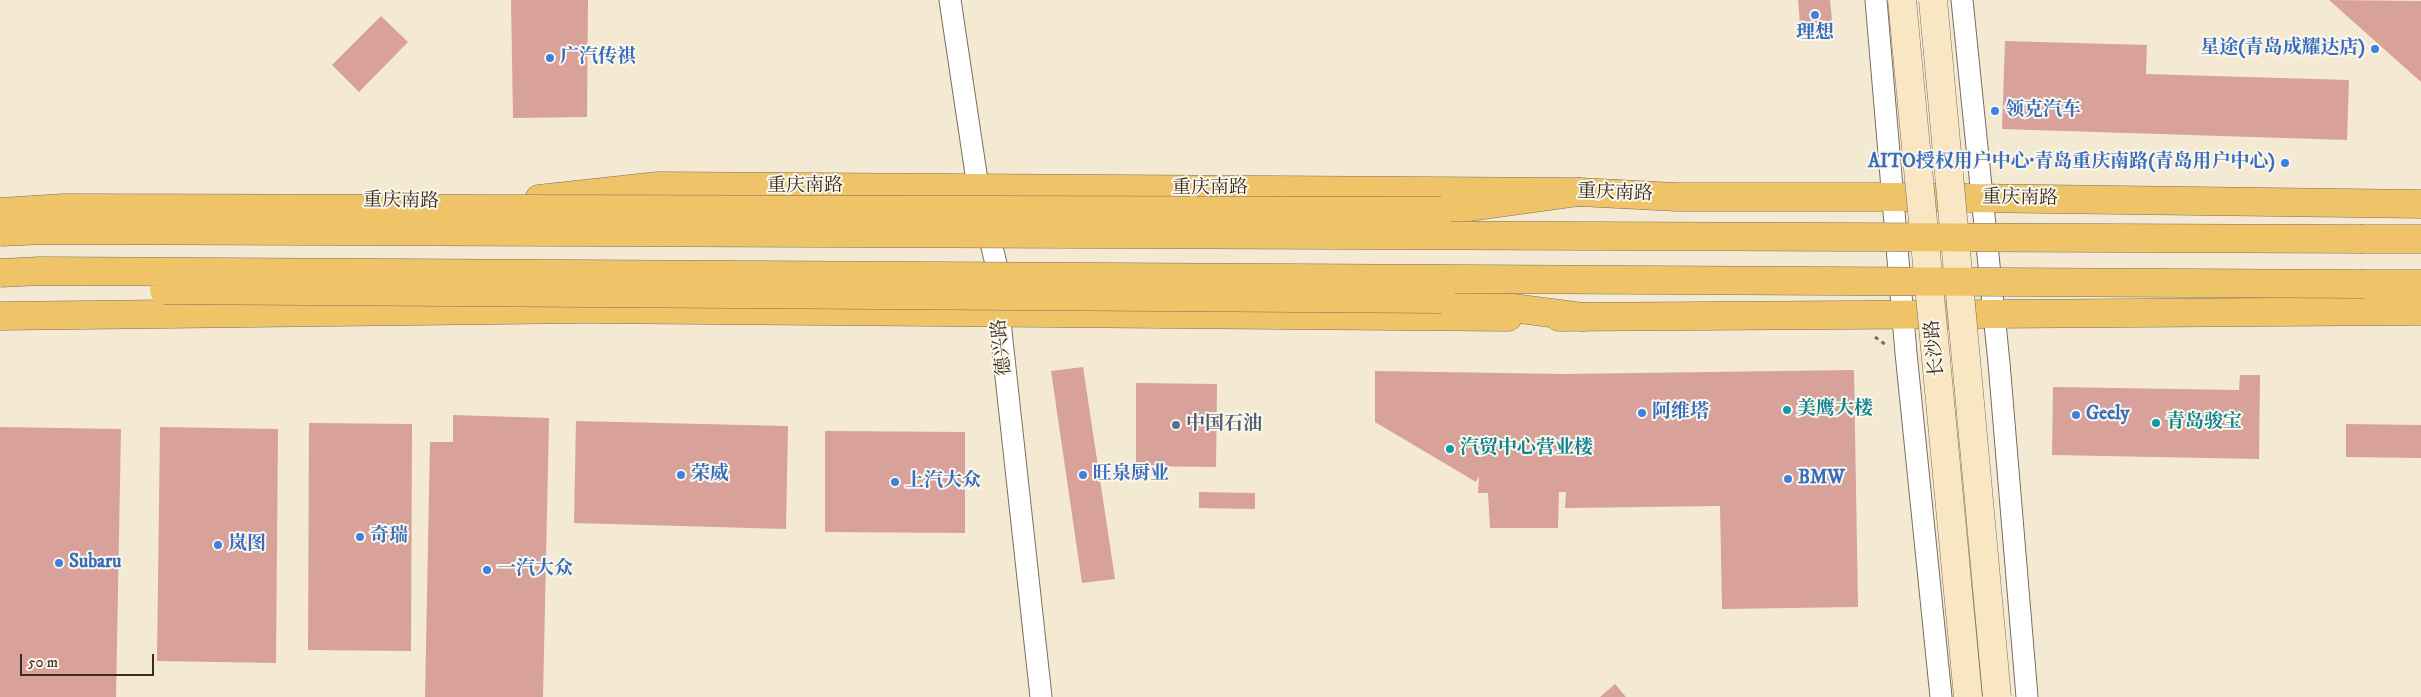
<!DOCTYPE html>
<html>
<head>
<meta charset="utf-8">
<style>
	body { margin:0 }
	#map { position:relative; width:2421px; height:697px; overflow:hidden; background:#f4ead3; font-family:"IM FELL DW Pica",serif }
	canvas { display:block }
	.scale { position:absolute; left:20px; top:654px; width:134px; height:22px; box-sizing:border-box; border:2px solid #3b2a1e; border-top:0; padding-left:6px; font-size:15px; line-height:18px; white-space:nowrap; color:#3b2a1e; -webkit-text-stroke:4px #fbf7ec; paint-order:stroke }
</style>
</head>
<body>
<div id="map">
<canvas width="2421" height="697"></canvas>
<div class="scale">50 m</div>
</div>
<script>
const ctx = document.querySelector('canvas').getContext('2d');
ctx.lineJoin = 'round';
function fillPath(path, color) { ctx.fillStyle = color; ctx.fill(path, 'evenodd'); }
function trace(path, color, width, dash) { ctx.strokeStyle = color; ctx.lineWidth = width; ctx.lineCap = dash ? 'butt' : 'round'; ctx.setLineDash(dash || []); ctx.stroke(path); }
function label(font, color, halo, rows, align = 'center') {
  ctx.font = font + ' "IM FELL DW Pica","Noto Serif SC",serif'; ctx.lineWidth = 4; ctx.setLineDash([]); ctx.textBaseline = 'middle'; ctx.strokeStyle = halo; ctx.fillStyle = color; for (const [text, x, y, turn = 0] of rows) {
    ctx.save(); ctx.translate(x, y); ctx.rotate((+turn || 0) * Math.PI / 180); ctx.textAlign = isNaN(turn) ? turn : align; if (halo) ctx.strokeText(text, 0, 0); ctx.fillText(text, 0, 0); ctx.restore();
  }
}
fillPath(new Path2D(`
	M511 0H588L587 117 513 118Z
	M1798 0H1830L1833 30 1801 36Z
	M2329 0 2421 1V82Z
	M381 16 408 42 359 92 332 65Z
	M2005 41 2147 45 2146 74 2349 80 2347 140 2002 129Z
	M1083 367 1115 579 1082 583 1051 371Z
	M1854 370 1858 607 1722 609 1720 506 1565 508 1566 492H1559L1558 528H1490L1488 493H1478L1479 476 1476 482 1375 422V371L1564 374Z
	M2240 375H2260L2259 459 2052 455 2053 387 2239 390Z
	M1136 383 1217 384 1216 467 1136 466Z
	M453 415 549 418 543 697H425L430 442H453Z
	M576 421 788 426 786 529 574 523Z
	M309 423 412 424 411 651 308 650Z
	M2346 424 2421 425V458L2346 457Z
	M0 427 121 429 116 697H0Z
	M160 427 278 429 276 663 157 661Z
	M825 431 965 432V533L825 532Z
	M1199 492 1255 493V509L1199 508Z
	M1615 684 1626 697H1600Z`), '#d8a19a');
const minor = new Path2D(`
	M950 0 978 187 996 264 999 313 1041 697
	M1876 0 1906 353 1941 697
	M1962 0 1999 363 2027 697`);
const primary = new Path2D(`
	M539 199 658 186 1579 192 1677 197H1893L2421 204
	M0 316 585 309 1508 317
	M1559 317 2421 311`);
const trunk = new Path2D(`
	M1441 211 1579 192
	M2363 239H2421
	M2364 284H2421
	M1442 299 1583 317`);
trace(minor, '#7c6d5d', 23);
trace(primary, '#7c6d5d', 29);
trace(trunk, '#7c6d5d', 29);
trace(new Path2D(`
	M1875 337 1886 345`), '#7c6d5d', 3, [4, 4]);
trace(minor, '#fff', 21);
trace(primary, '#efc469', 28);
trace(trunk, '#efc469', 28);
const secondaryBridge = new Path2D(`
	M1902 0 1968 697
	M1933 0 1997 697`);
const trunkBridge = new Path2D(`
	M0 212 64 208 1441 211
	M0 232 45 230 2363 239
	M0 273 40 271 2364 284
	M164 290 1442 299`);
trace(secondaryBridge, '#7c6d5d', 29, []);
trace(trunkBridge, '#7c6d5d', 29, []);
trace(secondaryBridge, '#f9e7c3', 28);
trace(trunkBridge, '#efc469', 28);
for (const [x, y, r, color] of [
	[1815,15,5,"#3f7fe0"],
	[2375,49,5,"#3f7fe0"],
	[550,58,5,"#3f7fe0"],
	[1995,111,5,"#3f7fe0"],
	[2285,163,5,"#3f7fe0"],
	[1787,410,5,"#0f9aa8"],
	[1642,413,5,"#3f7fe0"],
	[2076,415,5,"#3f7fe0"],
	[2156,423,5,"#0f9aa8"],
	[1176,425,5,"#5c6f8a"],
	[1450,449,5,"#0f9aa8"],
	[681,475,5,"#3f7fe0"],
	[1083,475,5,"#3f7fe0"],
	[1788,479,5,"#3f7fe0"],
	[895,482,5,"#3f7fe0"],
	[360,537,5,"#3f7fe0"],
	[218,545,5,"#3f7fe0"],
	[59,563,5,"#3f7fe0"],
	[487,570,5,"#3f7fe0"]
]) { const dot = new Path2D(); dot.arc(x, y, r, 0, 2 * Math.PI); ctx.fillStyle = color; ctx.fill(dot); trace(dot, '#fbf7ec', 2); }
label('bold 19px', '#366cbe', '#fbf7ec', [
	["理想",1815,34,"center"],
	["星途(青岛成耀达店)",2365,49,"right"],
	["广汽传祺",560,58],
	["领克汽车",2005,111],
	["AITO授权用户中心·青岛重庆南路(青岛用户中心)",2275,163,"right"],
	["阿维塔",1652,413],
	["Geely",2086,415],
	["荣威",691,475],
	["旺泉厨业",1093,475],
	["BMW",1798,479],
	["上汽大众",905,482],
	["奇瑞",370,537],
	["岚图",228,545],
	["Subaru",69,563],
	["一汽大众",497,570]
], 'left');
label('19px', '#3b2a1e', '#fbf7ec', [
	["重庆南路",805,187],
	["重庆南路",1210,189],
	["重庆南路",1615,194,2],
	["重庆南路",2020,199,1],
	["重庆南路",401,202,1],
	["德兴路",1003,347,-96],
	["长沙路",1936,348,-95]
]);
label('bold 19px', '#0d838f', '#fbf7ec', [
	["美鹰大楼",1797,410],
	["青岛骏宝",2166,423],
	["汽贸中心营业楼",1460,449]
], 'left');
label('bold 19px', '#4e5e75', '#fbf7ec', [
	["中国石油",1186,425]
], 'left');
</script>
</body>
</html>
